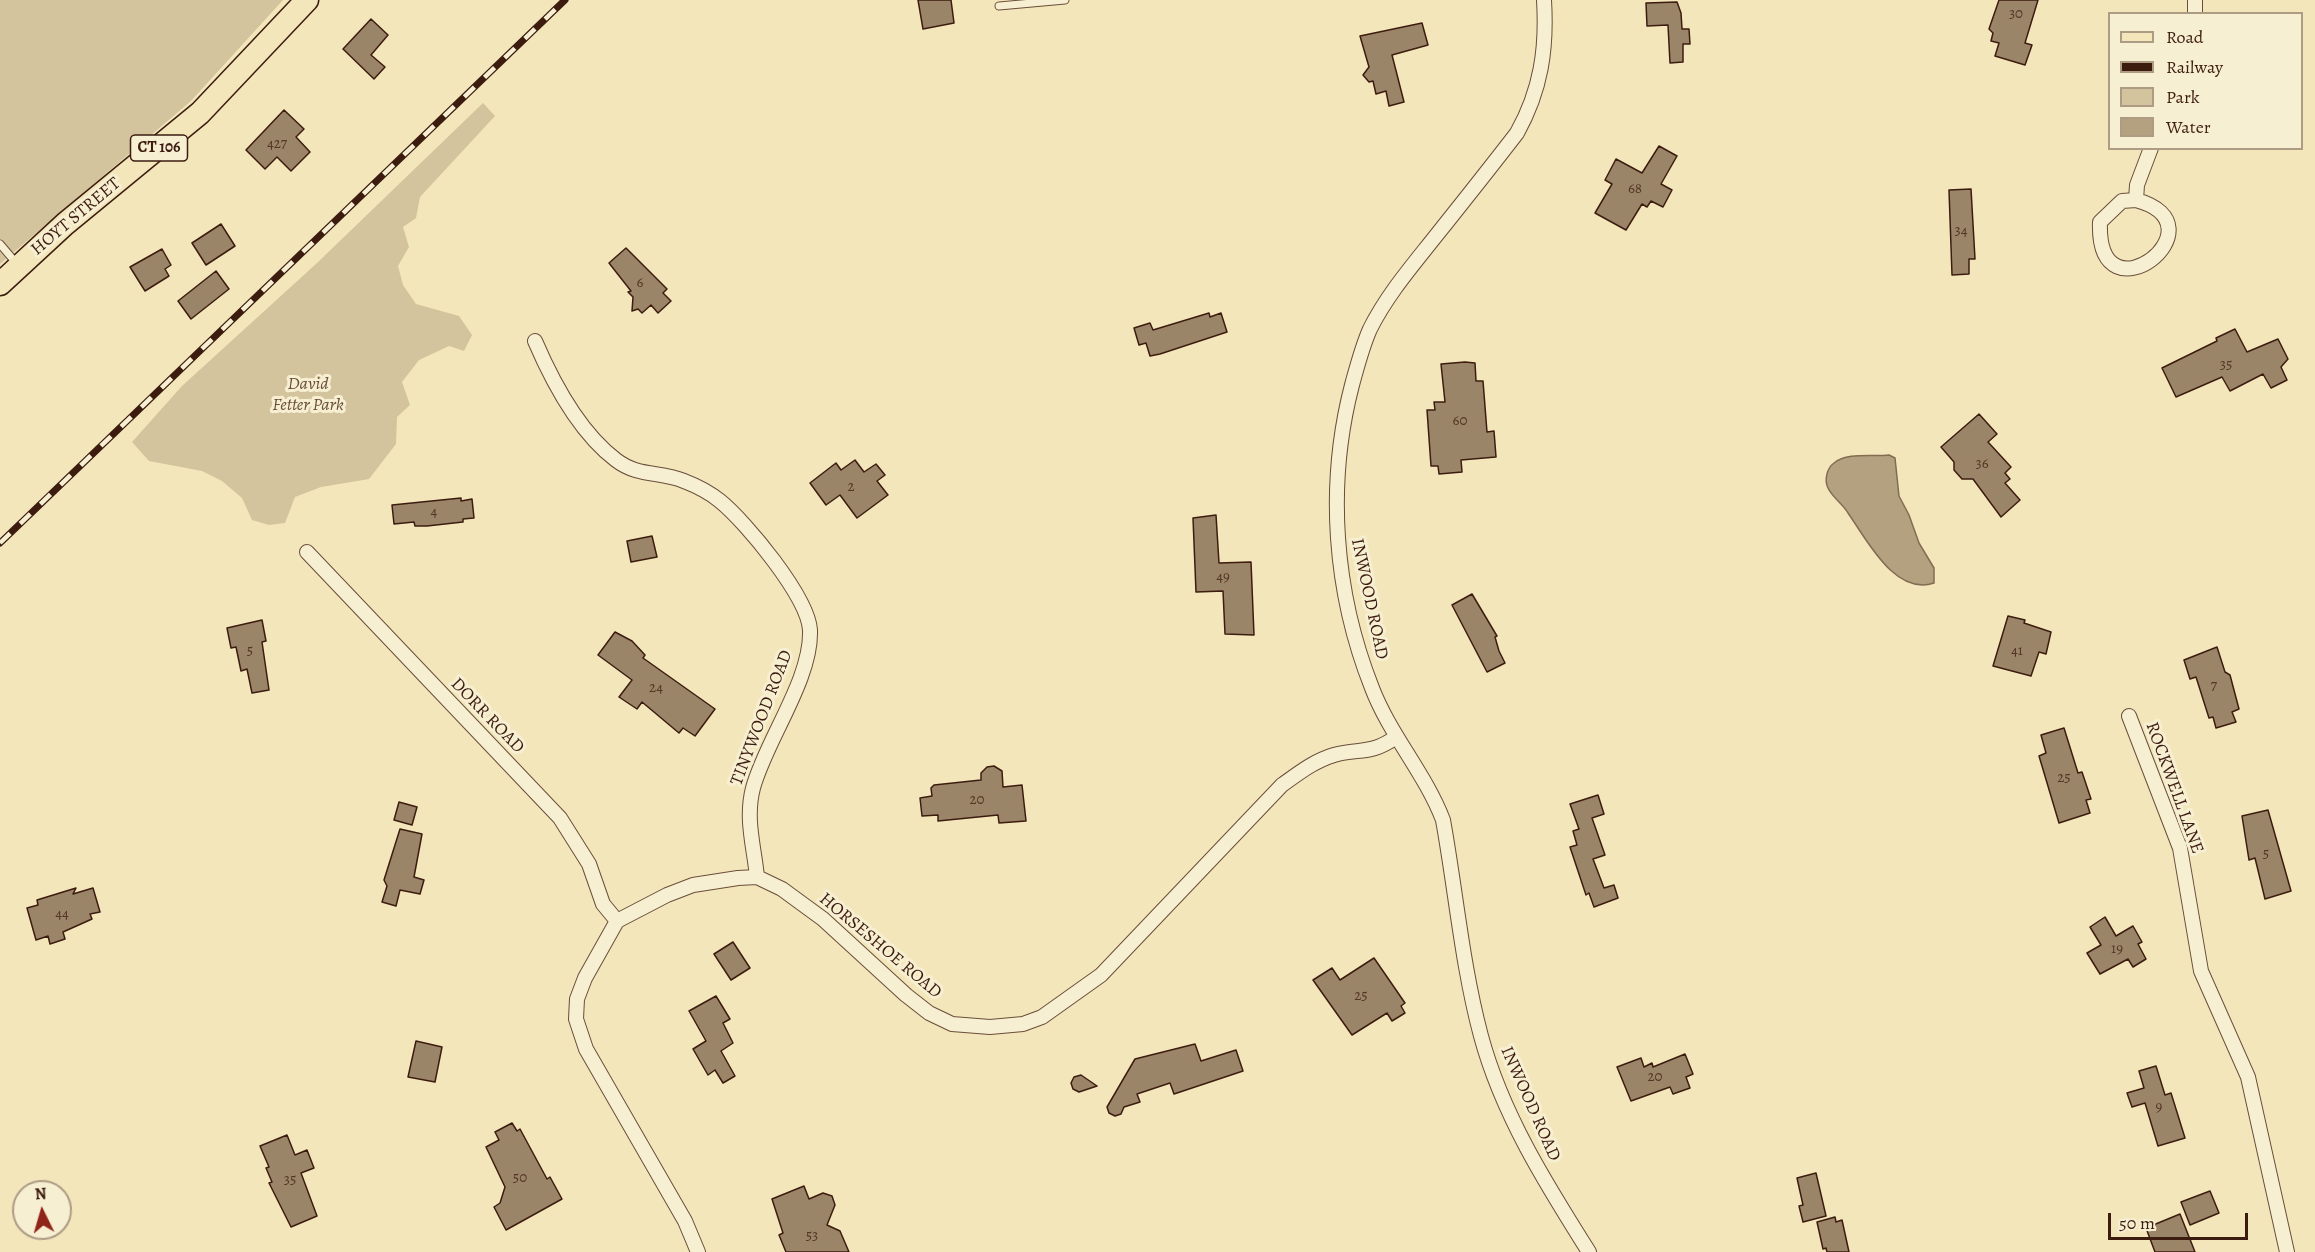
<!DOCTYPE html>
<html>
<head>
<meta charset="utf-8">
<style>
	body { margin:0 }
	#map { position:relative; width:2315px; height:1252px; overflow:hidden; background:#f2e6ba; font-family:Alegreya,serif }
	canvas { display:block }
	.legend { position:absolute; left:2108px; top:12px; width:195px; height:138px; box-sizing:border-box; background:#f7efd2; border:2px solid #ad9b84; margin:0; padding:8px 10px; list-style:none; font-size:18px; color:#3d1c10 }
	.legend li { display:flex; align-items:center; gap:12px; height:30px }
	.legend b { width:30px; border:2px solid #ad9b84 }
	.north { position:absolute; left:12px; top:1180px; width:60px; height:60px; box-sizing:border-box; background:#f7efd2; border:2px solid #ad9b84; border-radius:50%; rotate:355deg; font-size:16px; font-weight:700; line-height:24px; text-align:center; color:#3d1c10 }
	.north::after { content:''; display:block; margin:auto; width:21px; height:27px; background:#8f2418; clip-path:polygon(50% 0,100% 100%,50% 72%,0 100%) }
	.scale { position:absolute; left:2108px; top:1213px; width:140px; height:27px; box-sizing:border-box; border:3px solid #3d1c10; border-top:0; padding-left:8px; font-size:18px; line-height:21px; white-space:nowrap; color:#3d1c10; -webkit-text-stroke:4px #f7efd2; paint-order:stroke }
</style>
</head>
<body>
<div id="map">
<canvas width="2315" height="1252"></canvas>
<ul class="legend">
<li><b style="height:8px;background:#f2e6ba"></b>Road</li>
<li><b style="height:8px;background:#3d1c10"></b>Railway</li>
<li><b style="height:16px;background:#d3c49d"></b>Park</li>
<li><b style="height:16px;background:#b4a180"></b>Water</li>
</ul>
<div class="north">N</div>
<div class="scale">50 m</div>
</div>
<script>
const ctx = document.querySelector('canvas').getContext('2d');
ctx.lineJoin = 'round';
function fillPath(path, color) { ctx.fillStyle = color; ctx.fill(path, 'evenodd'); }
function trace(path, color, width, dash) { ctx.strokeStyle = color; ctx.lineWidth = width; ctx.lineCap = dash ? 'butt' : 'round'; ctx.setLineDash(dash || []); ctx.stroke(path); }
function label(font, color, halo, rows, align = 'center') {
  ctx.font = font + ' Alegreya,serif'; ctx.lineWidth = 6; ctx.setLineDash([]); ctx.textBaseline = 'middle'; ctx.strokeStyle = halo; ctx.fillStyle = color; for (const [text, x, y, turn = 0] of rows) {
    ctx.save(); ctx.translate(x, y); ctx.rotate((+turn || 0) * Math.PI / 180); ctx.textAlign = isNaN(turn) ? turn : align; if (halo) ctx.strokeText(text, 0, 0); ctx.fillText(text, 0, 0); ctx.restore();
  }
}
fillPath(new Path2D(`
	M0 0H283L191 101 0 264Z
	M483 103 495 116 420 197 416 218 403 227 409 247 398 266 403 285 416 304 459 316 472 335 464 351 449 346 419 360 402 382 410 405 397 417 396 444 369 479 321 487 295 497 285 523 269 525 252 520 242 498 222 481 202 471 149 461 132 442 182 386 317 263Z`), '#d3c49d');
const water = new Path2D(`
	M1889 455 1895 458 1899 496 1909 515 1919 543 1934 568V583C1895 596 1867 540 1848 513 1843 504 1832 497 1828 488 1824 480 1827 468 1834 463 1847 452 1873 457 1889 455Z`);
fillPath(water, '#b4a180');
trace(water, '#846c53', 1.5);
const building = new Path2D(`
	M918 0H951L954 23 923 29Z
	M1999 0H2038L2025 43 2032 45 2025 65 1995 56 1999 43 1991 41 1993 33 1989 29Z
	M1677 2 1681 13 1682 29H1689L1690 44H1683V62L1670 63 1668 25 1647 26 1646 3Z
	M371 19 388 35 371 55 385 67 374 79 343 49Z
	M1422 23 1428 45 1392 55 1404 102 1389 106 1386 91 1376 94 1373 81 1369 82 1363 75 1369 67 1360 36Z
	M284 110 304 129 296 137 310 152 291 171 277 157 265 169 246 150Z
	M1659 146 1677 156 1661 184 1672 190 1663 207 1651 201 1647 207 1642 204 1626 230 1595 213 1612 184 1605 180 1616 159 1642 173Z
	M1971 189 1975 259H1969V274L1952 275 1949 190Z
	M221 224 235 246 206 265 192 243Z
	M626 248 667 289 663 293 671 301 658 313 651 305 642 313 638 309 632 311 633 297 628 292 631 291 609 263Z
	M162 249 171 265 165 269 169 276 145 291 130 267Z
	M216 271 229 289 191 319 178 301Z
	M1209 313 1210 317 1221 313 1227 332 1160 354 1150 356 1146 343 1139 345 1134 328 1150 323 1153 330Z
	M2235 329 2247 352 2278 339 2288 359 2281 367 2287 380 2271 388 2263 374 2230 391 2222 377 2176 397 2162 368 2217 341 2216 338Z
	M1465 362 1475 363 1476 381H1483L1487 432 1494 431 1496 457 1461 460 1462 472 1439 474 1438 466H1431L1427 410H1435L1434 402H1445L1441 364Z
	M1979 414 1997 434 1988 442 2011 467 2005 473 2010 479 2005 483 2020 500 2001 517 1973 479H1962L1954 470V462L1941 447Z
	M855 460 864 472 876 464 885 475 877 481 888 495 857 518 840 495 826 505 810 483 836 463 841 470Z
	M461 498V501L472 499 474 518 463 519V522L427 526H415L414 522 394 524 392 505Z
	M1216 515 1219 563 1251 562 1254 635 1225 634 1223 591 1196 592 1193 518Z
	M652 536 657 557 631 562 627 541Z
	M1472 594 1497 636 1495 637 1499 651 1505 663 1487 672 1452 605Z
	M2008 616 2025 620 2024 623 2051 632 2046 654 2039 652 2031 676 1993 666Z
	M262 620 266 641 262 642 269 690 252 693 247 669 241 671 236 647 231 648 227 628Z
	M615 632 632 641 645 655 643 658 715 709 695 736 683 728 679 733 642 702 637 709 619 697 632 680 598 655Z
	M2217 647 2225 672 2230 675 2239 709 2232 712 2236 722 2216 728 2213 717 2209 718 2196 677 2190 679 2184 660Z
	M2064 728 2078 773 2082 772 2091 799 2086 800 2090 813 2059 823 2039 756 2046 753 2041 735Z
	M994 766 1002 771 1003 787 1022 785 1026 821 999 823 998 815 938 821V815L922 816 920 798 932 796 931 788 934 785 981 780V773L987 767Z
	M1598 795 1604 814 1592 818 1605 855 1593 859 1604 888 1614 885 1618 898 1594 907 1589 893 1586 895 1570 847 1577 845 1573 831 1579 829 1570 804Z
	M399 802 417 807 412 825 394 820Z
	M2268 810 2291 891 2265 899 2255 858 2249 860 2242 816Z
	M400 829 422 834 414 877 424 880 420 894 400 890 396 906 382 902 387 886 384 880Z
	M76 888 73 894 93 888 100 912 90 914 92 919 63 932 65 939 50 944 48 936 36 940 27 908 38 905 37 900Z
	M2105 917 2116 936 2133 926 2142 942 2138 944 2146 959 2133 967 2128 959 2100 974 2087 953 2101 945 2090 927Z
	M733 942 750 968 731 980 714 954Z
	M1374 958 1405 1003 1401 1006 1405 1013 1392 1021 1387 1013 1352 1035 1313 980 1332 968 1340 980Z
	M716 996 730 1019 723 1023 733 1043 721 1051 735 1076 723 1083 715 1070 708 1075 693 1049 706 1041 689 1011Z
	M416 1041 442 1047 435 1082 408 1077Z
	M1195 1044 1201 1061 1236 1050 1243 1071 1174 1094 1170 1083 1137 1094 1140 1102 1124 1107 1121 1114 1115 1116 1109 1113 1107 1107 1135 1059Z
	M1685 1054 1693 1074 1686 1077 1690 1088 1673 1094 1670 1087 1631 1101 1617 1067 1641 1058 1644 1067 1652 1063 1653 1067Z
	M2156 1066 2165 1095 2171 1093 2185 1138 2158 1146 2145 1103 2132 1107 2127 1093 2144 1088 2139 1071Z
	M1081 1075 1097 1086 1079 1092 1073 1089 1071 1083 1074 1077Z
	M512 1123 517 1131 520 1129 547 1179 550 1177 562 1199 506 1230 494 1207 500 1203 505 1187 486 1147 499 1140 495 1132Z
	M287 1135 295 1155 307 1150 314 1168 301 1173 317 1216 291 1227 269 1183 272 1182 266 1168 269 1167 260 1146Z
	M1816 1173 1826 1216 1803 1222 1799 1206 1803 1205 1797 1178Z
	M804 1186 809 1199 823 1193 832 1196 835 1205 827 1225 840 1231 849 1252H786L779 1235 783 1233 772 1199Z
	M2210 1191 2219 1213 2190 1225 2181 1202Z
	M2180 1214 2195 1252H2155L2146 1228Z
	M1835 1217 1836 1222 1842 1220 1849 1252H1827L1826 1248 1823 1249 1817 1222Z`);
fillPath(building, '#9b8568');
trace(building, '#3d1c10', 1.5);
const lane = new Path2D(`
	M999 6 1065 0
	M0 244 17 264`);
const street = new Path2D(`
	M1544 0C1547 49 1541 90 1517 133 1490 168 1463 202 1435 237 1412 266 1387 295 1370 329 1362 347 1357 367 1352 385 1326 485 1334 592 1372 688 1390 735 1425 773 1443 820 1456 892 1462 965 1481 1036 1502 1114 1546 1184 1589 1252
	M2195 0V14
	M2136 200C2228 225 2096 327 2100 222L2122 201Z
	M2136 200 2137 185 2151 148
	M535 341C553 383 579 432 616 460 638 477 660 471 684 481 697 486 709 492 720 501 746 522 808 597 810 630 812 679 766 740 753 788 745 819 754 846 757 877
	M307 552 560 818 589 864 603 904 617 921
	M2129 716 2180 848 2201 971 2248 1077 2287 1252
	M698 1252 685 1221 586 1049 576 1019 577 999 585 978 617 921 667 895 693 885 738 878 757 877 782 889 823 919 906 995 929 1013 952 1024 990 1027 1023 1024 1042 1017 1101 975 1282 785C1299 773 1314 761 1334 755 1360 748 1371 755 1396 737`);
const primary = new Path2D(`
	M0 284 65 224 200 113 307 0`);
trace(lane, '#6a4e3a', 9);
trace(street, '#6a4e3a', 16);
trace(primary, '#3d1c10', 25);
trace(lane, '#f7efd2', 7);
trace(street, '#f7efd2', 14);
trace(primary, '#f2e6ba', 22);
const rail = new Path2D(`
	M0 543 565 0`);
trace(rail, '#3d1c10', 7);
trace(rail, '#f7efd2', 4.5, [14]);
label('15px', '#543626', null, [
	["30",2016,14],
	["427",277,144],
	["68",1635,189],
	["34",1961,231],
	["6",640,283],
	["35",2226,365],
	["60",1460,421],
	["36",1982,464],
	["2",851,487],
	["4",434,512],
	["49",1223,577],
	["5",250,651],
	["41",2017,651],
	["7",2214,686],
	["24",656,688],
	["25",2064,778],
	["20",977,800],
	["5",2266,854],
	["44",62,914],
	["19",2117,949],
	["25",1361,996],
	["20",1655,1077],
	["9",2159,1107],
	["50",520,1178],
	["35",290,1180],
	["53",812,1236]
]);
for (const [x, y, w] of [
	[159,148,57]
]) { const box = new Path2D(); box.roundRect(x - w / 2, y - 13, w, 26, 4.5); ctx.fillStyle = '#f7efd2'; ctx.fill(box); trace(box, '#3d1c10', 1.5); }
label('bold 16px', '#3d1c10', null, [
	["CT 106",159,148]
]);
label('18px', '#3d1c10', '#f7efd2', [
	["HOYT STREET",76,217,-40],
	["INWOOD ROAD",1369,599,78],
	["DORR ROAD",487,716,46],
	["TINYWOOD ROAD",762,718,-69],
	["ROCKWELL LANE",2174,788,70],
	["HORSESHOE ROAD",880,946,40],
	["INWOOD ROAD",1530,1104,66]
]);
label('italic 18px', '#6a4e3a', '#f7efd2', [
	["David",308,385],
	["Fetter Park",308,406]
]);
</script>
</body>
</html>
